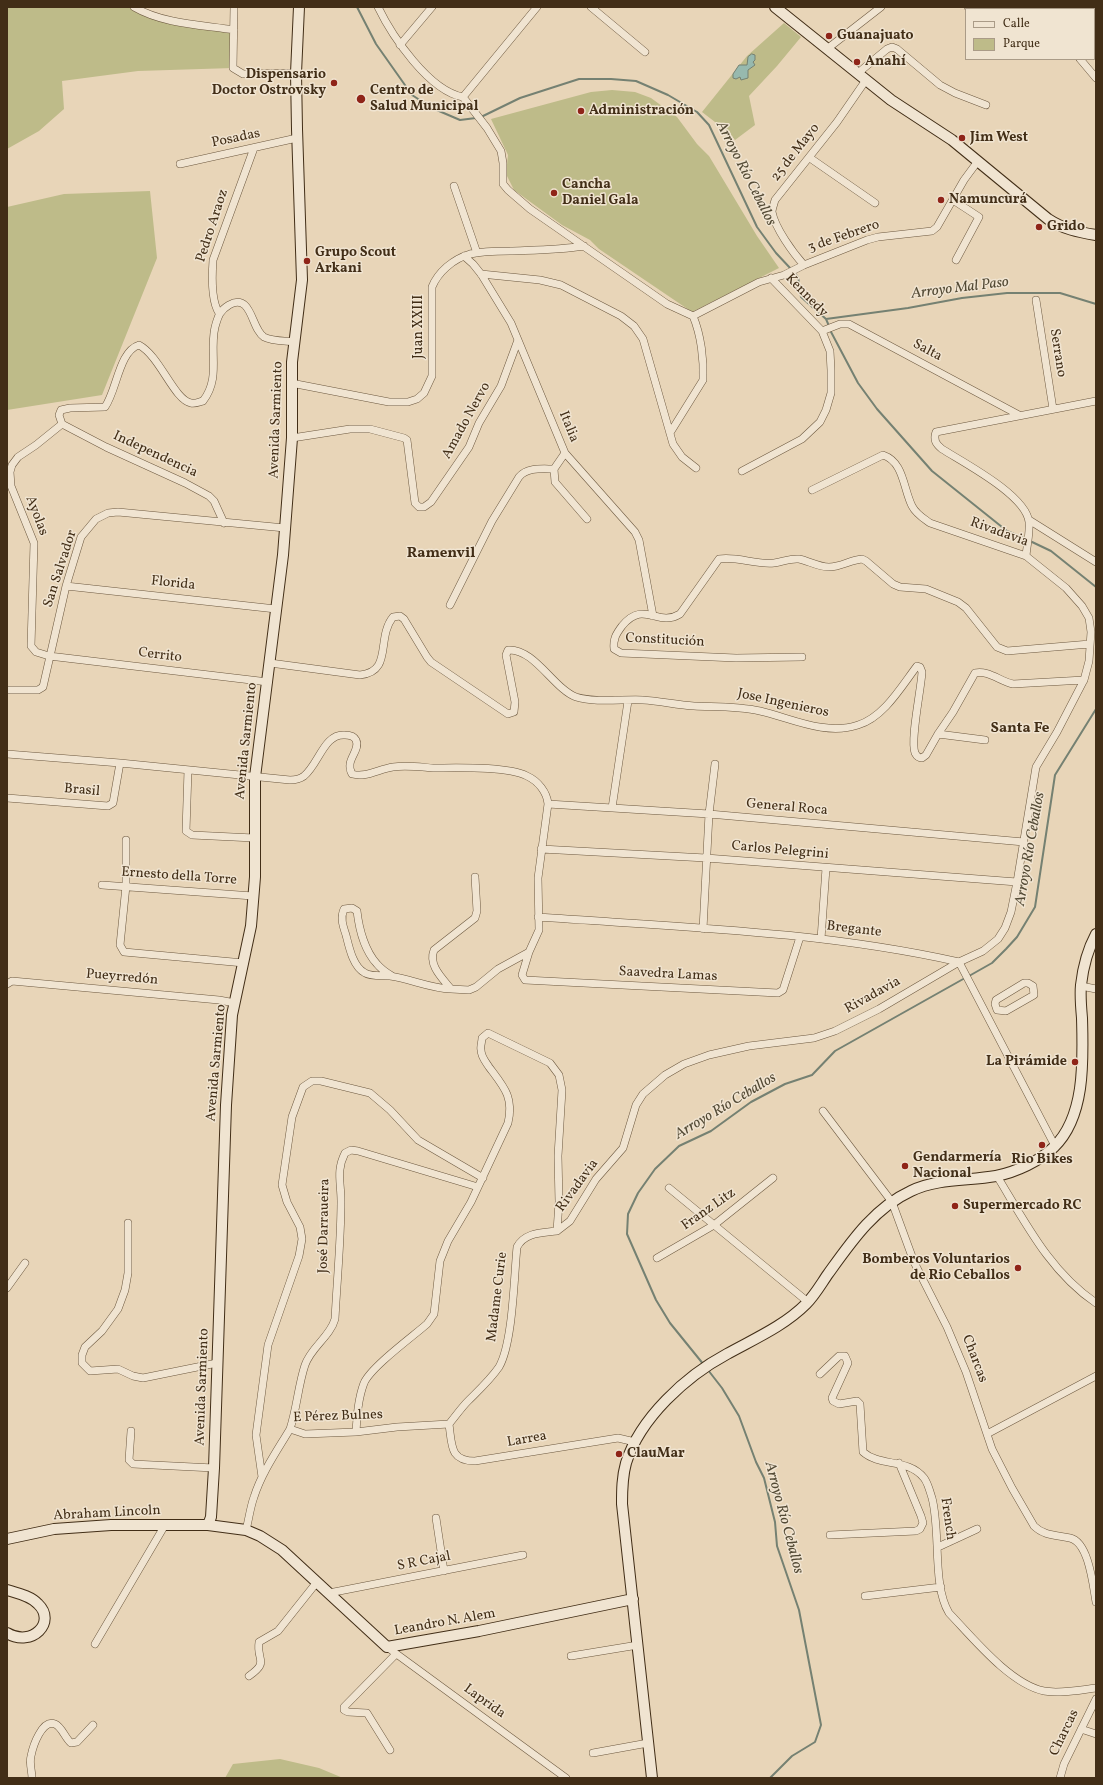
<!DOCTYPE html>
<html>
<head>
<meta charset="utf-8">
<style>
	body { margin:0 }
	#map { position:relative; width:1103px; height:1785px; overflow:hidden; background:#e8d5b8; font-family:Vollkorn,serif }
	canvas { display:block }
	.frame { position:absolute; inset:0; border:8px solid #422e17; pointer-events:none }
	.legend { position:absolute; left:965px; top:8px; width:130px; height:52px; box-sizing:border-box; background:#f0e4d1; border:1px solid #aa9b87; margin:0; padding:5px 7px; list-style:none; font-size:12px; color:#422e17 }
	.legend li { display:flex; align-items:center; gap:8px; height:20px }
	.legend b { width:20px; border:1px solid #aa9b87 }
</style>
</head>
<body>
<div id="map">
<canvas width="1103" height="1785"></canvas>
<div class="frame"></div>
<ul class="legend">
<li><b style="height:5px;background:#f0e4d1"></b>Calle</li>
<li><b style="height:11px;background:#bebb89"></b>Parque</li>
</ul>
</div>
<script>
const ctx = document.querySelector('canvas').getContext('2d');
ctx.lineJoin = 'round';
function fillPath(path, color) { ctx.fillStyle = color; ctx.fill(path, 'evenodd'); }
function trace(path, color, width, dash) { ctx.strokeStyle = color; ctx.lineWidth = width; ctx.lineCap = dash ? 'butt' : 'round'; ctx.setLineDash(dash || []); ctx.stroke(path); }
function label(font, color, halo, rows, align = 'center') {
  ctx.font = font + ' Vollkorn,serif'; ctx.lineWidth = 3; ctx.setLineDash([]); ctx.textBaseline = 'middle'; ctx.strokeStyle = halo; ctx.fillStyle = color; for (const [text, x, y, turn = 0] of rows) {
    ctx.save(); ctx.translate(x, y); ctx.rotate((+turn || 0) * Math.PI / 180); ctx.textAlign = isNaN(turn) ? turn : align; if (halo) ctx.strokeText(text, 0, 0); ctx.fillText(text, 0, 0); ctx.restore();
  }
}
fillPath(new Path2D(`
	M7 7H134L155 16 234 30 233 68 138 71 62 81 64 109 39 131 7 149Z
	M784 23 801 37 777 66 749 96 755 125 735 140 728 132 702 112 747 56Z
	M612 90 635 92 651 98 677 117 697 144 709 156 757 236 779 268 692 312 599 249 590 240 562 225 514 190 506 174 508 155 491 119 591 92Z
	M150 191 157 258 102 395 7 410V207L64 194Z
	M280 1759 319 1768 343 1778H225L233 1764Z`), '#bebb89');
const water = new Path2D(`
	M752 54 755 55V60L753 62 755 65 748 70V78L741 80 740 77 736 79 733 78V74L739 65H747L748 57Z`);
fillPath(water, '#97b9ae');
trace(water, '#758172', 1);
trace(new Path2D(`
	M357 7 376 44 412 95 432 108 460 120 476 118
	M481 117 520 98 579 79H611L636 81 668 95 697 112 709 125 757 227 776 253 791 269
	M794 272 798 277 801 297 826 319 829 326
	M826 319 908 308 962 298 1007 293H1060L1096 304
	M830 330 858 383 877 409 932 471 1007 531 1026 539
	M1030 541 1051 551 1096 587
	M969 976 992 963 1006 949 1017 937 1035 907 1055 775 1096 709
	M704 1365 670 1323 656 1300 627 1234 628 1214 638 1193 655 1169 679 1146 711 1131 751 1102 785 1084 812 1075 835 1051 965 978
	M708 1370 722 1388 739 1416 756 1462 764 1478 775 1522 777 1546 799 1610 821 1725 815 1742 792 1756 770 1778`), '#758172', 2);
const street = new Path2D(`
	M134 7C163 24 202 25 234 30
	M234 7 233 68 243 74 296 73
	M378 7C392 36 429 91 463 97
	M591 7 645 52
	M968 7 969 9
	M400 45 432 7
	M827 49 881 7
	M1080 59 1096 78
	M858 73 887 49 892 47 897 49 940 85 955 93 986 105
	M463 97 487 128 501 151 503 163V184L508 190 530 209 667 304 693 316
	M463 97 537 7
	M810 158 875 203
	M180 164 297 138
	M454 186 477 253
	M953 200 979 217 956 260
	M804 265C793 253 775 228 772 212 772 209 774 204 775 200L837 122 866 80
	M481 274 540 280 561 285 621 316 634 326 643 339 673 444 682 457 696 468
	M1036 300 1053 409
	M219 313C211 301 212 274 213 260L254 148
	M693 316 759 282 784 275 804 265 867 240 878 237 932 231 937 227 964 180 978 161
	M822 331 840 324H849L1019 415
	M291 383 389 402H408L417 399 424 393 432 376V287C438 272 453 259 470 254 483 251 496 251 510 251 534 250 559 250 584 246
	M62 424 36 445 18 457 12 465 10 472 11 486 34 543 31 646 36 652 49 656 268 682
	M62 424 59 415 61 410 70 408 105 407C117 390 119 351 139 345 160 356 174 400 191 403 195 404 199 402 203 401 221 378 209 353 215 327 218 317 219 311 229 305 252 292 251 329 264 337 271 341 286 341 294 342
	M62 424 106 447 185 483 209 496 214 501 224 523
	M670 433 703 380C704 360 701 335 693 316
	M292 438 350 429H370L404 438 407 440 415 503 419 507H424L431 502 469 447 479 423 501 386 518 340
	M565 453 635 532 639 540 653 616
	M554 469 555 482 587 519
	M742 471 802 439 820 422 826 410 831 393V370L830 351 822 331 771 278
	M1029 520 1096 562
	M1026 556C1027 545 1030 532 1029 522 1026 495 964 463 942 449 936 444 933 440 936 432L1096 401
	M66 586 276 609
	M450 605 492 521 519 477C527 467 542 469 554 469L565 453 511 323 481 274 473 264 464 256
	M802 657 736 658 621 653 614 649C613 639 616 634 622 626 644 599 657 628 680 614L719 559C737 556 756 565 774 563 783 562 790 558 799 559 809 561 818 567 829 567 841 567 850 560 862 559L866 561 893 584 900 587 926 589 958 602 966 608 997 647 1007 651 1090 644
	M270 663 360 675C393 672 376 638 393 617L400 616 404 619 427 657 431 662 508 714 514 712 515 702 506 655 508 650C534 648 554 689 576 697 595 703 623 699 643 700 660 701 677 705 694 706 716 707 738 706 760 711 791 718 825 736 858 725 884 717 901 687 917 666L920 667 922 672C921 690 910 740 915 753 917 757 919 758 922 758L926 755 938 734 953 712 975 673C988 670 1000 681 1013 684L1084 680
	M7 690H38L43 687 66 586 81 537 96 519 108 513 118 512 285 528
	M938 734 985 740
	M7 754 120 763
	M188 770 186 831 192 835 254 838
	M7 798 108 806 113 803 120 763 290 780C295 780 300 779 304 776 319 764 324 733 345 735 349 735 354 736 356 740 361 751 344 760 352 774 366 778 379 769 393 767 406 765 420 767 433 768 457 768 506 766 527 776 538 781 547 792 548 804L538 878 539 930 529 952 498 969 476 987 469 990 451 989C442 978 428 965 434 950L475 918 477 911 475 877
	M548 804 709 814 1024 842
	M612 808 628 701
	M126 840V886L120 945 124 952 244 963
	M541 849 706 858 1017 882
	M102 885 253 896
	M538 917C678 927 821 931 959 962L1055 1146
	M703 929 709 814 715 764
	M821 939 826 868
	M529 952 522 975 525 980 778 993 783 990 800 937
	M392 976C387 973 381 969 377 964 365 951 359 929 357 911L352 908 344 909C340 918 343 926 346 935 349 947 353 967 365 973 372 977 383 975 390 976 411 979 429 988 451 989
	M1024 983H1028L1033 986 1034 995 1006 1011 997 1010 995 1004 996 1000Z
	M7 984 12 981 219 1000 235 1003
	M1081 986 1096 989
	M823 1111 892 1202 914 1262 947 1327 966 1372 992 1449 1012 1488 1034 1526C1044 1536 1057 1535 1070 1538 1089 1542 1093 1586 1096 1602
	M997 1176C1025 1222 1050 1272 1096 1303
	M669 1188 808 1302
	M128 1223V1273L125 1290 118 1309 102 1331 85 1347 82 1355V1363L90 1371 118 1369 133 1376 143 1378 217 1363
	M657 1258 714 1225 773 1178
	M7 1288 25 1263
	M820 1374 839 1356H845L848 1363 832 1398 833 1401 839 1404 857 1401 860 1404 863 1452C880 1467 908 1458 924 1478 928 1483 930 1492 932 1498 941 1532 932 1585 949 1613 973 1638 1010 1684 1044 1691 1060 1694 1079 1690 1096 1688
	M449 1424C455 1417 461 1408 468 1401 479 1390 490 1380 499 1367 513 1343 514 1276 517 1247 525 1232 542 1233 557 1231
	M449 1424C452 1446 450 1461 475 1461L618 1438 635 1442
	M290 1429C297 1408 298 1386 305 1365 311 1347 330 1337 335 1319 337 1280 341 1240 341 1201 341 1182 336 1171 345 1153L351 1150 358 1151 478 1187
	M131 1431 129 1460 133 1464 214 1468
	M356 1432C357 1416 358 1399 364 1383 371 1367 412 1337 427 1324L434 1314 440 1261 448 1241 471 1202 508 1123C514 1097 504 1087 489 1067 486 1062 481 1057 481 1050 480 1047 482 1042 482 1038L488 1033 550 1063 559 1075 562 1090 558 1156 559 1202 557 1231 570 1221 596 1179 623 1148 636 1105 643 1094 665 1075 684 1064 709 1055 749 1046 814 1038 835 1031 879 1009 959 962 983 951 998 939 1005 928 1011 912 1017 882 1036 767 1057 732 1084 680 1089 661 1091 632 1089 618 1082 606 1066 588 1026 556 930 523C923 518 916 514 912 506 903 488 904 462 883 455L812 490
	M987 1434 1096 1376
	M262 1477 256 1435 268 1345 299 1256 302 1239 300 1227 287 1202 282 1185 292 1117 303 1087 312 1081H321L370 1093 390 1110 418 1140 483 1178
	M436 1518 444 1571
	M246 1530C249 1519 250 1508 254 1497 262 1472 277 1451 290 1429L305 1434 356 1432 397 1427 449 1424
	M830 1535 916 1531 920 1529 923 1523 921 1516 899 1463
	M938 1547 977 1529
	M329 1593 523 1555
	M865 1596 941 1587
	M95 1644 165 1525
	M387 1647 566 1778
	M571 1656 638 1645
	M249 1676C270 1661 256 1661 259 1642L278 1631 317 1582
	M1081 1729 1096 1734
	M390 1750 367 1713 348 1712 344 1710V1707L396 1654
	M593 1753 648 1743
	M32 1778C32 1771 29 1763 31 1756 33 1746 42 1719 55 1724 62 1727 65 1738 71 1743L77 1742 93 1725
	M1060 1778 1064 1764 1096 1699`);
const secondary = new Path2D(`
	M775 7 891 100 952 140 1048 219C1063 229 1078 232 1096 235
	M208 1525 211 1517 214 1468 226 1105 232 1015 251 926 255 877V777L283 555 292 438V362L302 280 297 129 296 73 299 7
	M7 1539 54 1529 111 1525H208L246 1530 260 1536 282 1550 387 1647 479 1631 633 1599
	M7 1590C17 1593 31 1596 38 1604 57 1622 32 1648 7 1633
	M652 1778 622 1504C622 1490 622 1477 626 1463 640 1418 686 1376 727 1354 754 1339 784 1326 806 1304 815 1295 821 1284 828 1274 851 1242 874 1208 911 1191 938 1178 968 1181 996 1176 1016 1172 1040 1161 1054 1147 1086 1116 1083 1058 1082 1018 1081 1007 1080 995 1081 985 1083 967 1088 949 1096 934`);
trace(street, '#6c583f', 8);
trace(secondary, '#422e17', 12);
trace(street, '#f0e4d1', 7);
trace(secondary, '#f0e4d1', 10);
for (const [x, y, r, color] of [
	[829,36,4,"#8f2418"],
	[857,62,4,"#8f2418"],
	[334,83,4,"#8f2418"],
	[361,99,5,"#8f2418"],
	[581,111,4,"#8f2418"],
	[962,138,4,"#8f2418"],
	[554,193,4,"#8f2418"],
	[941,200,4,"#8f2418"],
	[1039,227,4,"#8f2418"],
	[307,261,4,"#8f2418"],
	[1075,1062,4,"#8f2418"],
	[1042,1145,4,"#8f2418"],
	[905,1166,4,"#8f2418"],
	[955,1206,4,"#8f2418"],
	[1018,1268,4,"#8f2418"],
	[619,1454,4,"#8f2418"]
]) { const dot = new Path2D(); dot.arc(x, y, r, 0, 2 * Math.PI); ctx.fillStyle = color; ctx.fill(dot); trace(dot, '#f0e4d1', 1.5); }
label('bold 14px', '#422e17', '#f0e4d1', [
	["Guanajuato",837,36],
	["Anahí",865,62],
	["Dispensario",326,75,"right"],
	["Doctor Ostrovsky",326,91,"right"],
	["Centro de",370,91],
	["Salud Municipal",370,107],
	["Administración",589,111],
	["Jim West",970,138],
	["Cancha",562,185],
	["Daniel Gala",562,201],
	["Namuncurá",949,200],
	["Grido",1047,227],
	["Grupo Scout",315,253],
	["Arkani",315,269],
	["La Pirámide",1067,1062,"right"],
	["Gendarmería",913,1158],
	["Nacional",913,1174],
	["Rio Bikes",1042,1160,"center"],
	["Supermercado RC",963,1206],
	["Bomberos Voluntarios",1010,1260,"right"],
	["de Rio Ceballos",1010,1276,"right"],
	["ClauMar",627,1454]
], 'left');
label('14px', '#422e17', '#f0e4d1', [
	["Posadas",236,139,-12],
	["25 de Mayo",796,153,-52],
	["Pedro Araoz",213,226,-72],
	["3 de Febrero",844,237,-19],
	["Kennedy",806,296,46],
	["Juan XXIII",419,327,-90],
	["Salta",927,351,28],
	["Serrano",1057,353,81],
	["Avenida Sarmiento",277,420,-88],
	["Amado Nervo",467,421,-61],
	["Italia",568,427,68],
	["Independencia",155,455,25],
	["Ayolas",36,516,69],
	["Rivadavia",999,533,20],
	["San Salvador",61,569,-72],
	["Florida",173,584,6],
	["Constitución",665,641,3],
	["Cerrito",160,656,7],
	["Jose Ingenieros",783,704,12],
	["Avenida Sarmiento",247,741,-84],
	["Brasil",82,791,5],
	["General Roca",787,808,5],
	["Carlos Pelegrini",780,851,5],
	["Ernesto della Torre",179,877,4],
	["Bregante",854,930,7],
	["Saavedra Lamas",668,975,3],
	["Pueyrredón",122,978,5],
	["Rivadavia",873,996,-29],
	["Avenida Sarmiento",217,1063,-85],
	["Rivadavia",578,1186,-54],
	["Franz Litz",709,1210,-35],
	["José Darraueira",325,1226,-89],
	["Madame Curie",498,1297,-83],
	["Charcas",974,1359,69],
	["Avenida Sarmiento",203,1387,-88],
	["E Pérez Bulnes",338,1417,-2],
	["Larrea",527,1440,-10],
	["Abraham Lincoln",107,1514,-3],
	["French",947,1519,82],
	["S R Cajal",424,1562,-11],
	["Leandro N. Alem",445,1623,-10],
	["Laprida",484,1702,36],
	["Charcas",1065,1733,-64]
]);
label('italic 15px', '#534a35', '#f0e4d1', [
	["Arroyo Río Ceballos",745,174,63],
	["Arroyo Mal Paso",960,289,-7],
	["Arroyo Río Ceballos",1031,849,-80],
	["Arroyo Río Ceballos",726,1107,-31],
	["Arroyo Río Ceballos",783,1518,75]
]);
label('bold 15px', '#422e17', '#f0e4d1', [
	["Ramenvil",441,554],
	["Santa Fe",1020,729]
]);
</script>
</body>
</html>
